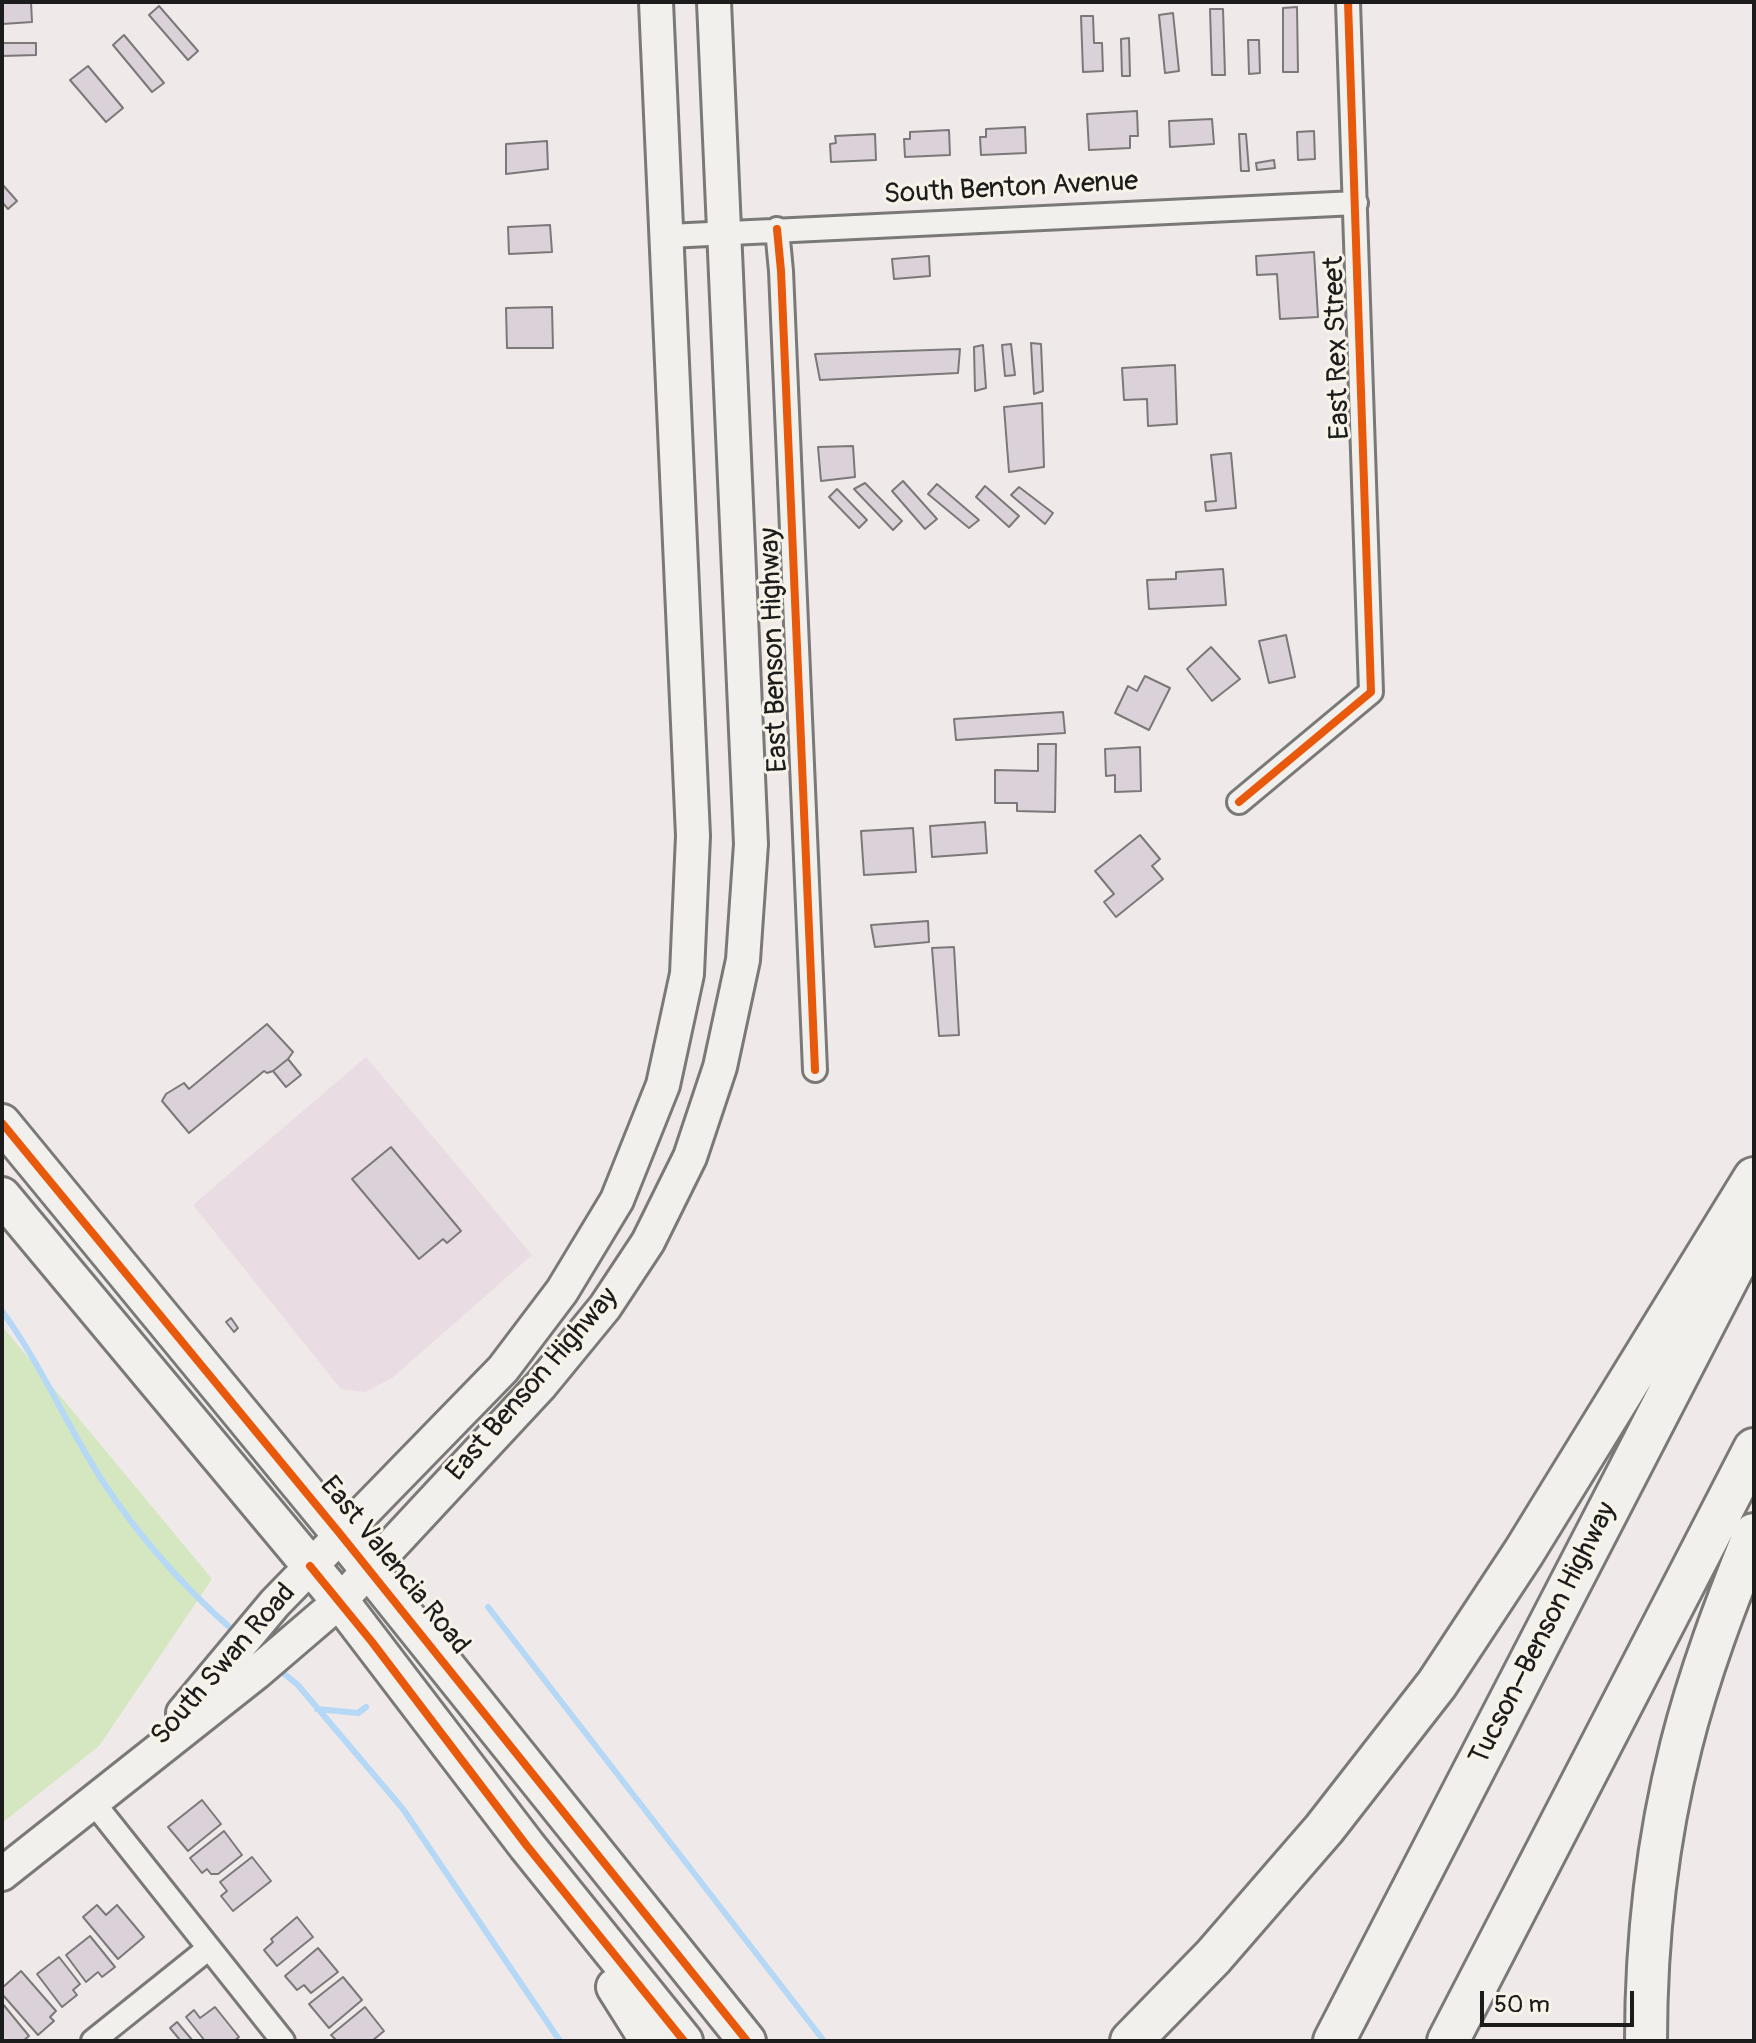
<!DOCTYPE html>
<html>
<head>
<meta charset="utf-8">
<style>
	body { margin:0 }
	#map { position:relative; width:1756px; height:2043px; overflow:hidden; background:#efe9e9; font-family:Pangolin,sans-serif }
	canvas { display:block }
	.frame { position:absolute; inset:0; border:4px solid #1c1c1c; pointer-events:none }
	.scale { position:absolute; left:1480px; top:1991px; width:154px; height:36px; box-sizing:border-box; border:4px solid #1c1c1c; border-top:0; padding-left:10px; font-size:24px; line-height:28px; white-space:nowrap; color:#1c1c1c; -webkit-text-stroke:6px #f7f3e8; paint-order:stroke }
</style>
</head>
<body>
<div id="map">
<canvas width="1756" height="2043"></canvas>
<div class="frame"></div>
<div class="scale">50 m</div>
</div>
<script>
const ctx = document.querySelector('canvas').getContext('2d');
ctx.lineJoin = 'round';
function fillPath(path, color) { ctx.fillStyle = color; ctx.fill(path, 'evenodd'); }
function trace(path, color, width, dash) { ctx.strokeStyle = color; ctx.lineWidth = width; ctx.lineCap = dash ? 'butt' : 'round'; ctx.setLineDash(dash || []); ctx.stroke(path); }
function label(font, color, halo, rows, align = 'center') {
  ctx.font = font + ' Pangolin,sans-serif'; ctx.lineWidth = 6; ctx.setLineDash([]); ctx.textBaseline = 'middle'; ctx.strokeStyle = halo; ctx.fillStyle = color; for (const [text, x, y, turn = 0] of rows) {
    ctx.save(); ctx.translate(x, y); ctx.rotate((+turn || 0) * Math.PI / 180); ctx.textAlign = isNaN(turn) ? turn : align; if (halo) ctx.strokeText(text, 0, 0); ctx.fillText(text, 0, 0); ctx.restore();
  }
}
fillPath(new Path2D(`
	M366 1057 532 1255 392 1378 365 1392 341 1389 193 1205Z`), '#e9dce2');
fillPath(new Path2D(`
	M2 1326 212 1579 99 1746 2 1823Z`), '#d4e7c1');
trace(new Path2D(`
	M2 1311C35 1356 58 1406 86 1454 124 1520 178 1583 236 1633
	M488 1607 824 2041
	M278 1669 297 1684 403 1809 560 2041
	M317 1709 358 1713 366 1707`), '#b4d8f5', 6);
const building = new Path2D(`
	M2 2H31L32 22 2 24Z
	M159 6 198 51 188 60 149 15Z
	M1297 7 1298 72H1283V8Z
	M1210 9H1223L1225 75H1212Z
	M1173 13 1179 71 1165 73 1159 15Z
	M1081 16H1093L1094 43H1102L1103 71 1083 72Z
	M124 35 164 83 152 92 113 45Z
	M1129 38 1130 76H1122L1121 39Z
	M1248 40H1259L1260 73 1249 74Z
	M2 43H36V55L2 56Z
	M88 66 123 108 106 122 70 80Z
	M1137 111 1138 136H1130V148L1089 150 1087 114Z
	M1212 119 1214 144 1170 147 1169 121Z
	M1025 127 1026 153 981 155 980 137H986V129Z
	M949 130 950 155 905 157 904 139H910V132Z
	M1314 131 1315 159 1298 160 1297 132Z
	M875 134 876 160 831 162 830 144 836 143 835 136Z
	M1239 134H1246L1249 171H1241Z
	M547 141 548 169 506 174V144Z
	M1274 160 1275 168 1257 170 1256 163Z
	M2 184 17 201 8 209 2 202Z
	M550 225 552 252 509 254 508 227Z
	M1314 252 1318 317 1280 319 1277 274 1257 275 1256 256Z
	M929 256 930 276 894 279 892 259Z
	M552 307 553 348H507L506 308Z
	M1031 343 1041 344 1043 391 1034 394Z
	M1011 344 1015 375 1005 376 1002 345Z
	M983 345 986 388 975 391 974 347Z
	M960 349 958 373 820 380 815 354Z
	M1175 365 1177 424 1148 426 1147 399 1124 400 1122 368Z
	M1042 403 1044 467 1009 472 1004 407Z
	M853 446 855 477 821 481 818 447Z
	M1231 453 1236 508 1206 511 1205 502 1216 501 1211 455Z
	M903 481 937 519 925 529 892 491Z
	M865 483 902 521 893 530 854 489Z
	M937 484 979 520 969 528 928 494Z
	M985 486 1019 516 1009 527 976 497Z
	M1019 487 1053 513 1045 524 1011 495Z
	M837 489 867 520 859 528 829 497Z
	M1223 569 1226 605 1149 609 1147 580 1176 579V572Z
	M1286 635 1295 677 1269 683 1259 641Z
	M1211 647 1240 679 1212 701 1187 669Z
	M1145 676 1170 688 1149 730 1115 713 1128 686 1137 691Z
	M1063 712 1065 733 956 740 954 719Z
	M1038 744H1056L1055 812 1017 811V803H995V770L1038 771Z
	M1140 747 1141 791 1115 792V775L1106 776 1105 749Z
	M985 822 987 853 932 857 930 826Z
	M913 828 916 872 864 875 861 831Z
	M1140 835 1160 859 1152 866 1163 879 1116 917 1104 902 1114 894 1095 871Z
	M928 921 929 942 875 947 871 925Z
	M954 947 959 1035 939 1036 932 948Z
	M267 1024 293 1052 288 1059 273 1071 267 1073 264 1071 189 1133 162 1101 166 1094 184 1083 189 1089Z
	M288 1059 301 1075 286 1087 273 1071Z
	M391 1147 461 1231 447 1243 443 1239 419 1259 352 1179Z
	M231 1318 238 1328 234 1332 226 1322Z
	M202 1800 221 1824 188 1851 168 1827Z
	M224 1831 242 1855 218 1874H211L207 1869 202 1873 190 1858Z
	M252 1857 271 1881 233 1911 221 1896 227 1891 220 1882Z
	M97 1905 106 1915 117 1905 144 1937 118 1959 83 1917Z
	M297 1917 313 1937 277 1966 264 1950 273 1942 271 1939Z
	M90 1936 115 1967 102 1977 98 1972 86 1982 66 1955Z
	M318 1948 338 1972 311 1993 304 1985 297 1990 285 1976Z
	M59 1957 80 1984 73 1990 77 1995 62 2007 37 1974Z
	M21 1971 56 2011 50 2017 54 2021 38 2035 2 1994V1988Z
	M343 1977 362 2000 329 2028 309 2004Z
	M2 2003 29 2036 23 2041H2Z
	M215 2007 239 2037 234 2041H205L186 2017 194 2010 200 2018Z
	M365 2007 384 2031 372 2041H337L331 2035Z
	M177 2022 193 2041H178L180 2040 170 2028Z`);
fillPath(building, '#dbd1d8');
trace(building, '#7b7878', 2);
const street = new Path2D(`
	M777 229 781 271 815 1070
	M668 236 1356 203
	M1239 802 1371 692 1348 2
	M93 1802 283 2041
	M93 2041 209 1948`);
const secondary = new Path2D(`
	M183 1713 275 1603 503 1369 562 1291 617 1200 663 1085 687 974 693 836 656 2
	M2 1874 256 1673 340 1601 541 1385 605 1307 648 1242 690 1157 720 1067 743 960 751 844 714 2`);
const primary = new Path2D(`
	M2 1123 341 1535 747 2041
	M2 1196 340 1601 527 1846 684 2041
	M615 1987 649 2041`);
const highway = new Path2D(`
	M1131 2041 1213 1957 1324 1829 1437 1684 1524 1552 1754 1178
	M1334 2041 1754 1228
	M1448 2041 1754 1449
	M1646 2041C1646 1943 1657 1841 1681 1746 1699 1674 1726 1603 1754 1534`);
trace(street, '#7b7878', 28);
trace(secondary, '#7b7878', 38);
trace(primary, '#7b7878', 42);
trace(highway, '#7b7878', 46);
trace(street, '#f2f0ec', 22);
trace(secondary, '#f2f0ec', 32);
trace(primary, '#f2f0ec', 36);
trace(highway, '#f2f0ec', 40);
trace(new Path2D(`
	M777 229 781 271 815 1070
	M1239 802 1371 692 1348 2
	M2 1123 341 1535 747 2041
	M310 1566 372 1642 527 1846 684 2041`), '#e8590c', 8);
label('28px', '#1c1c1c', '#f7f3e8', [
	["South Benton Avenue",1011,189,-3],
	["East Rex Street",1338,348,-92],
	["East Benson Highway",775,650,-92],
	["East Benson Highway",533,1385,-49],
	["East Valencia Road",394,1566,51],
	["Tucson–Benson Highway",1544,1634,-63],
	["South Swan Road",224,1665,-49]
]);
</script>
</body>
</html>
